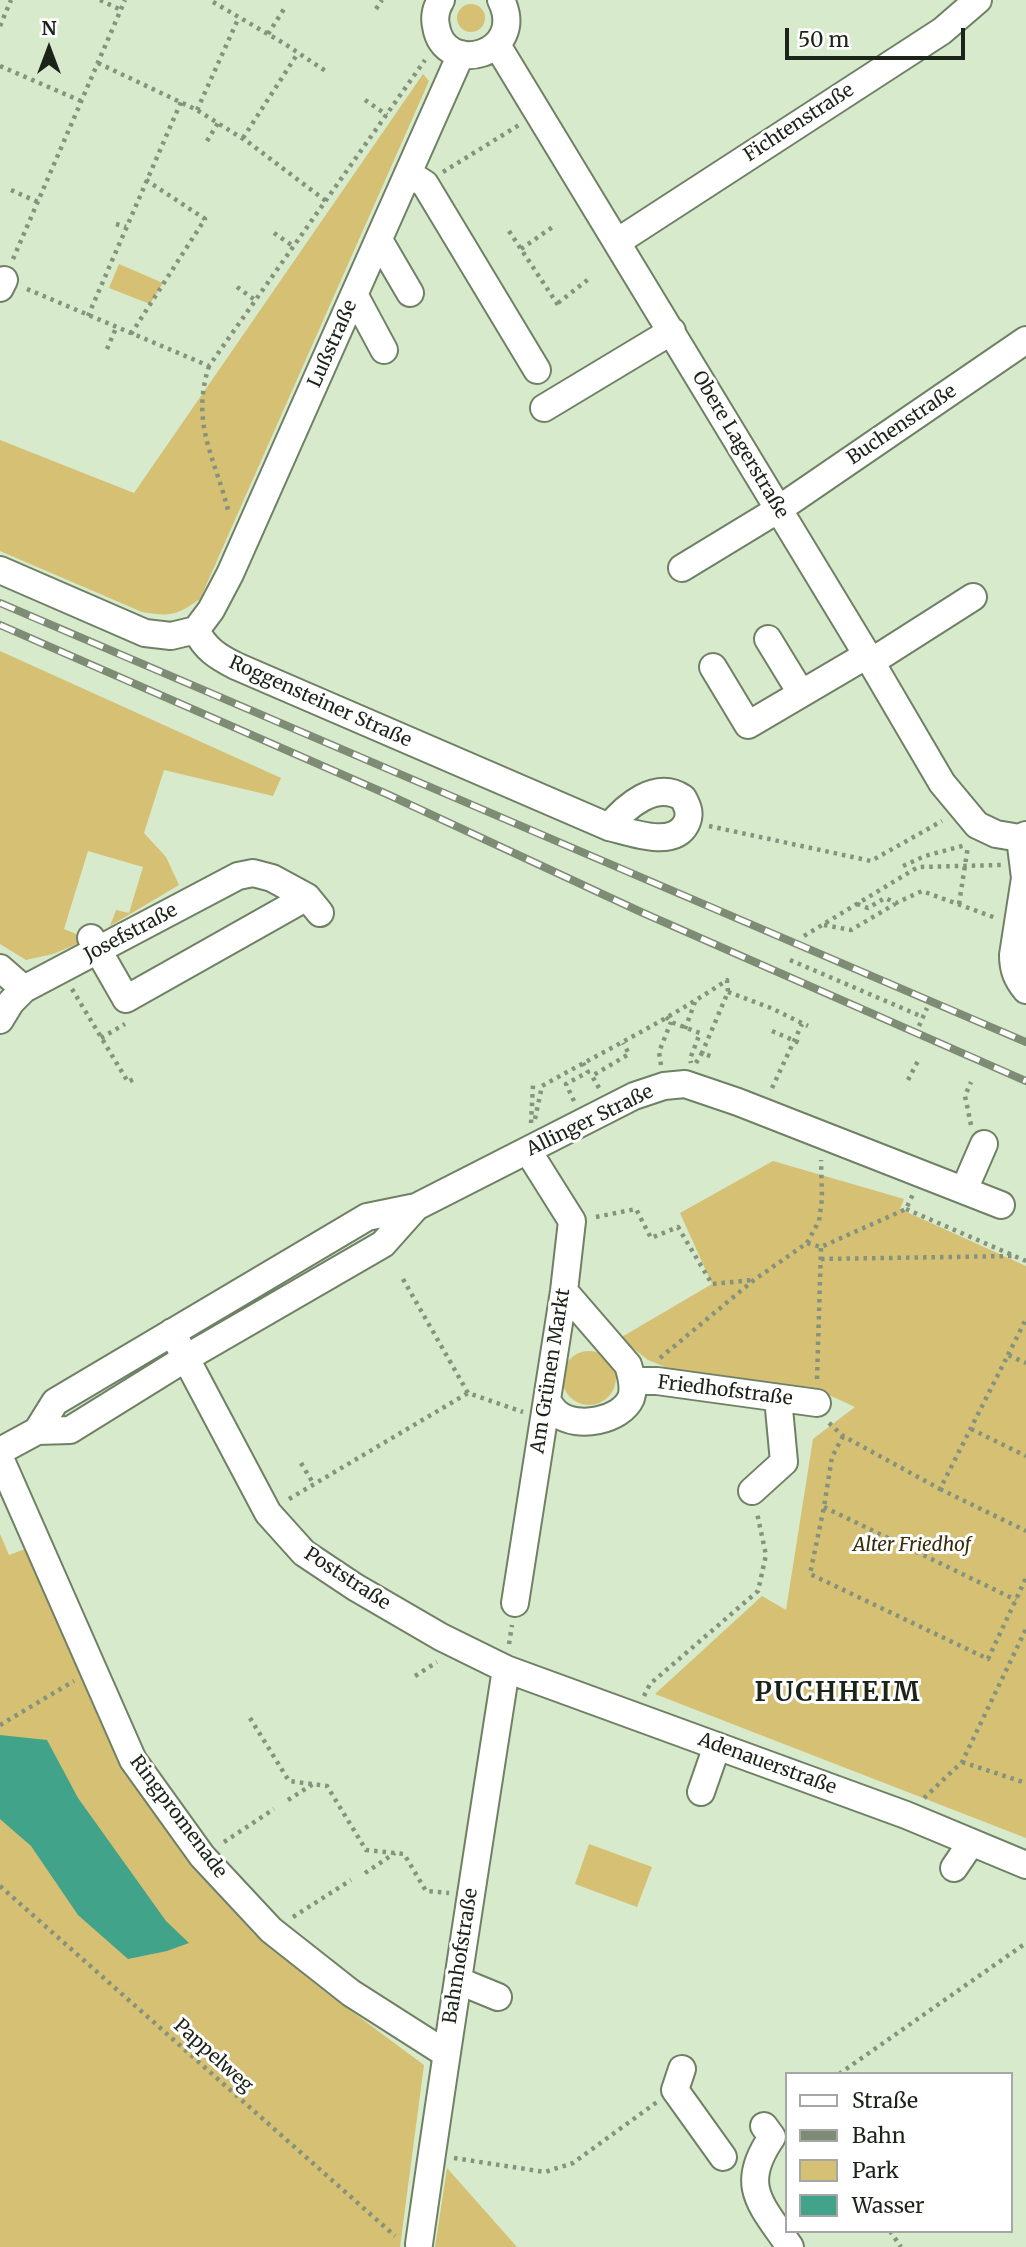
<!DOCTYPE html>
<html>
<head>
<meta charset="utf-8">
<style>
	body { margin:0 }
	#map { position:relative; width:1026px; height:2247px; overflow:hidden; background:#d7eacb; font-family:Merriweather,serif }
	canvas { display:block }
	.legend { position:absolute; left:785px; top:2072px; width:228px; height:161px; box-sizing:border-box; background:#fff; border:2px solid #a4a7a3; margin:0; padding:9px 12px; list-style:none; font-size:21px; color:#1c2318 }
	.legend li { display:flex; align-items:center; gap:14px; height:35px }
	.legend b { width:35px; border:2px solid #a4a7a3 }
	.north { position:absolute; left:14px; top:14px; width:70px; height:70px; -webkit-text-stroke:5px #fff; paint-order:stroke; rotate:0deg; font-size:19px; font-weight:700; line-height:28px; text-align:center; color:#1c2318 }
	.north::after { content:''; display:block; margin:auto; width:24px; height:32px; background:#1c2318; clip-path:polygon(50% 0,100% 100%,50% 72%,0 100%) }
	.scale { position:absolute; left:785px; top:28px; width:180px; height:32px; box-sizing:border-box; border:4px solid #1c2318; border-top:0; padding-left:9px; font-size:21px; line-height:24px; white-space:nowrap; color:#1c2318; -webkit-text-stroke:5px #fff; paint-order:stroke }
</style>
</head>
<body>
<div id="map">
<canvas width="1026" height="2247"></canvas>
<ul class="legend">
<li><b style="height:9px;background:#fff"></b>Straße</li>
<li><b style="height:9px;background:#7e8c76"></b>Bahn</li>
<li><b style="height:19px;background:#d5c074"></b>Park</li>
<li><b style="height:19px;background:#40a38a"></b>Wasser</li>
</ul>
<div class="north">N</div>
<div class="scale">50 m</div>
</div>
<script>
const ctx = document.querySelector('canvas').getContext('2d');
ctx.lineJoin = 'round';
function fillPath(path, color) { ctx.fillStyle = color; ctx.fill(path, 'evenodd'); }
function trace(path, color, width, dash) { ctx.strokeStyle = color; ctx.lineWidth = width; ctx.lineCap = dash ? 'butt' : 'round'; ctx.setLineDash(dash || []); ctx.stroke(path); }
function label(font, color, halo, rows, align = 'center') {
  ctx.font = font + ' Merriweather,serif'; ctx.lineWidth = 6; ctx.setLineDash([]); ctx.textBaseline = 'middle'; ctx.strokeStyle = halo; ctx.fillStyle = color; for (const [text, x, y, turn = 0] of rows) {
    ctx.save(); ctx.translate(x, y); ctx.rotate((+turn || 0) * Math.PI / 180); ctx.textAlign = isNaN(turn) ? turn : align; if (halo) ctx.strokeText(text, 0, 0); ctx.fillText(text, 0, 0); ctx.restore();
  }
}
fillPath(new Path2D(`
	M457 18a14 14 0 1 1 28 0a14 14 0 1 1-28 0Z
	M423 74 429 81 200 599C177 615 171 617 142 612L0 551V440L134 493Z
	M119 264 163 283 150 304 109 288Z
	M0 651 281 778 273 796 164 770 144 833 166 857 179 885 110 926 116 910 129 913 143 867 88 851 64 929 76 934 77 944 53 954 26 960 0 944Z
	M773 1161 904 1199 900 1209 1026 1266V1838L655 1694 762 1596 786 1610 813 1439 855 1407 829 1395 697 1380 648 1360 620 1338 712 1284 680 1213Z
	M562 1378a27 27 0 1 1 54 0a27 27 0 1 1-54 0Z
	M0 1534 9 1555 25 1549 91 1697 125 1770 188 1862 254 1934 323 1990 424 2065 400 2247H0Z
	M589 1844 652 1867 637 1907 575 1884Z
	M447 2168 517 2247H435Z`), '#d5c074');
fillPath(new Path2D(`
	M0 1735 47 1740 78 1798 166 1921 189 1943 167 1951 128 1959 78 1915 31 1846 0 1819Z`), '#40a38a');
const minor = new Path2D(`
	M441 0C436 8 434 17 436 26 444 78 528 55 501 0
	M497 45 867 655 942 783 977 825 996 834 1020 838 1026 835
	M408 173 425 184 537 370
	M379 240 410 293
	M617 242 942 31 978 0
	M0 288 4 280
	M355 296 384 350
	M544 408 672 331
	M682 568 779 509 1026 340
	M0 570 145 633 171 636 196 630
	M196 630C205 649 218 657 236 666L609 827C630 832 673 849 686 824 691 814 688 807 683 798 656 780 626 806 609 827
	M196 630 211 610 230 574 461 54
	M768 639 801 693
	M871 662 973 597
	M713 667 748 725 867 655
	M1020 838 1025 878 1013 955C1013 970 1017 979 1026 990
	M91 938 126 999 307 897
	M0 968 24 989
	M0 1020 11 1002 24 989 238 876 253 873 272 878 307 897 320 913
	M964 1190 984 1144
	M172 1332 268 1513 304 1553 355 1587 441 1637 506 1669 906 1815 1026 1865
	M633 1381H657L817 1403
	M547 1401C550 1405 554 1411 558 1414 577 1429 621 1421 631 1398 635 1387 631 1375 628 1365L564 1291
	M37 1431 55 1402 367 1217 416 1207 634 1096 664 1086 685 1084 738 1102 1001 1205
	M0 1451 37 1431 70 1430 186 1358 383 1244 416 1207
	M0 1458 133 1760 202 1856 271 1930 351 1993 445 2053
	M752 1491 784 1462 778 1398
	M515 1603 564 1291 572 1221 528 1151
	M701 1792 717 1746
	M954 1868 971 1843
	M459 1981 498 1997
	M682 2069 675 2090 723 2157
	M764 2126 772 2137C738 2186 761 2204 790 2247
	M419 2244C446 2052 476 1861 506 1669`);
trace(minor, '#6f8165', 30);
trace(new Path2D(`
	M100 0 121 10
	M213 2 285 44 327 72
	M376 9 382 0
	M0 26 11 0
	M268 34 284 9
	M98 63 197 110 248 142 326 201
	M0 66 81 101
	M365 100 387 115
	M197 110 239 17
	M243 138 298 53
	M207 141 218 123
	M443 172 519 125
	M11 190 38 202
	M116 224 126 227
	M509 231 560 308
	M274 233 293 246
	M521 249 554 226
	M13 259 125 0
	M237 287 255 300
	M27 289 209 366 425 60
	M558 303 590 278
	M88 316 181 102
	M131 334 205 219 146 180
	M107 349 116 328
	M209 366C190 425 216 459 229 514
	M709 826 871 861 942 821
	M903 866 925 856 966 845
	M857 904 868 908 885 898 896 903 922 891 996 918
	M959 904 968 846
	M824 925 851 930 895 904
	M804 936 918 867 1001 865
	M790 960 923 1017
	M72 989 128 1082 136 1078
	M728 992 771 1008 808 1026
	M666 1017 671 1022 700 1033 690 1059 691 1063
	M919 1026 927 1008
	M685 1029 695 1002
	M772 1031 802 1044
	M101 1038 125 1024
	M696 1063 702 1053 713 1057
	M661 1065 659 1052 671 1022
	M908 1080 919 1059
	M599 1088 592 1076 629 1054 623 1043
	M772 1088 802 1024
	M574 1101 566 1084 588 1072 583 1063
	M535 1119 542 1086C604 1051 668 1020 727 980L728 992 702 1053
	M531 1123 533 1085
	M971 1125 965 1096 971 1082
	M906 1209 1026 1261
	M596 1217 636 1209 651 1238 678 1227 712 1284 753 1280
	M807 1243 819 1221 822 1199 821 1160
	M821 1259 1014 1256
	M403 1279 468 1393 523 1412
	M1008 1355 1026 1319
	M660 1358 754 1280 807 1243 821 1247 906 1209 913 1194
	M817 1379 821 1247
	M829 1423 843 1436 940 1489 1008 1355 1026 1363
	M971 1429 1026 1456
	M843 1436 832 1457 824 1507 810 1574 988 1659 1026 1578
	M301 1463 313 1483
	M940 1489 1026 1531
	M289 1499 468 1393
	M824 1507 1016 1600
	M509 1644 512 1625
	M415 1676 437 1662
	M644 1696 650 1684 758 1591 766 1555 757 1513
	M250 1718 289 1781 327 1786 366 1850 404 1854 426 1891 449 1893
	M0 1725 74 1681
	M962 1762 1026 1783
	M924 1798 962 1762 1026 1629
	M288 1800 313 1784
	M224 1842 274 1809
	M365 1873 395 1853
	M0 1886 395 2236
	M293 1917 351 1880
	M839 2074 1026 1943
	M454 2158 545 2172 573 2163 657 2102
	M890 2231 901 2247`), '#85937d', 4.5, [3.5, 5]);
trace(minor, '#fff', 26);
const rail = new Path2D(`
	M0 603 1026 1042
	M0 625 389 795 641 912 1026 1081`);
trace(rail, '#7e8c76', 8);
trace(rail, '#fff', 5, [16]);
label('19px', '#1c2318', '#fff', [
	["Fichtenstraße",799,123,-33],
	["Lußstraße",333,344,-66],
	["Buchenstraße",902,425,-34],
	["Obere Lagerstraße",740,445,59],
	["Roggensteiner Straße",320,702,24],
	["Josefstraße",131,933,-28],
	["Allinger Straße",590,1121,-26],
	["Am Grünen Markt",551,1371,-81],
	["Friedhofstraße",725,1391,7],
	["Poststraße",347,1579,33],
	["Adenauerstraße",767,1764,20],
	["Ringpromenade",178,1817,53],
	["Bahnhofstraße",461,1956,-81],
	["Pappelweg",213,2056,42]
]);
label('italic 19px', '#362d0a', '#fff', [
	["Alter Friedhof",912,1546]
]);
ctx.letterSpacing = '2px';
label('bold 26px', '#1c2318', '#fff', [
	["PUCHHEIM",838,1694]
]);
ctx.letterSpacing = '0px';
</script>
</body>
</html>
